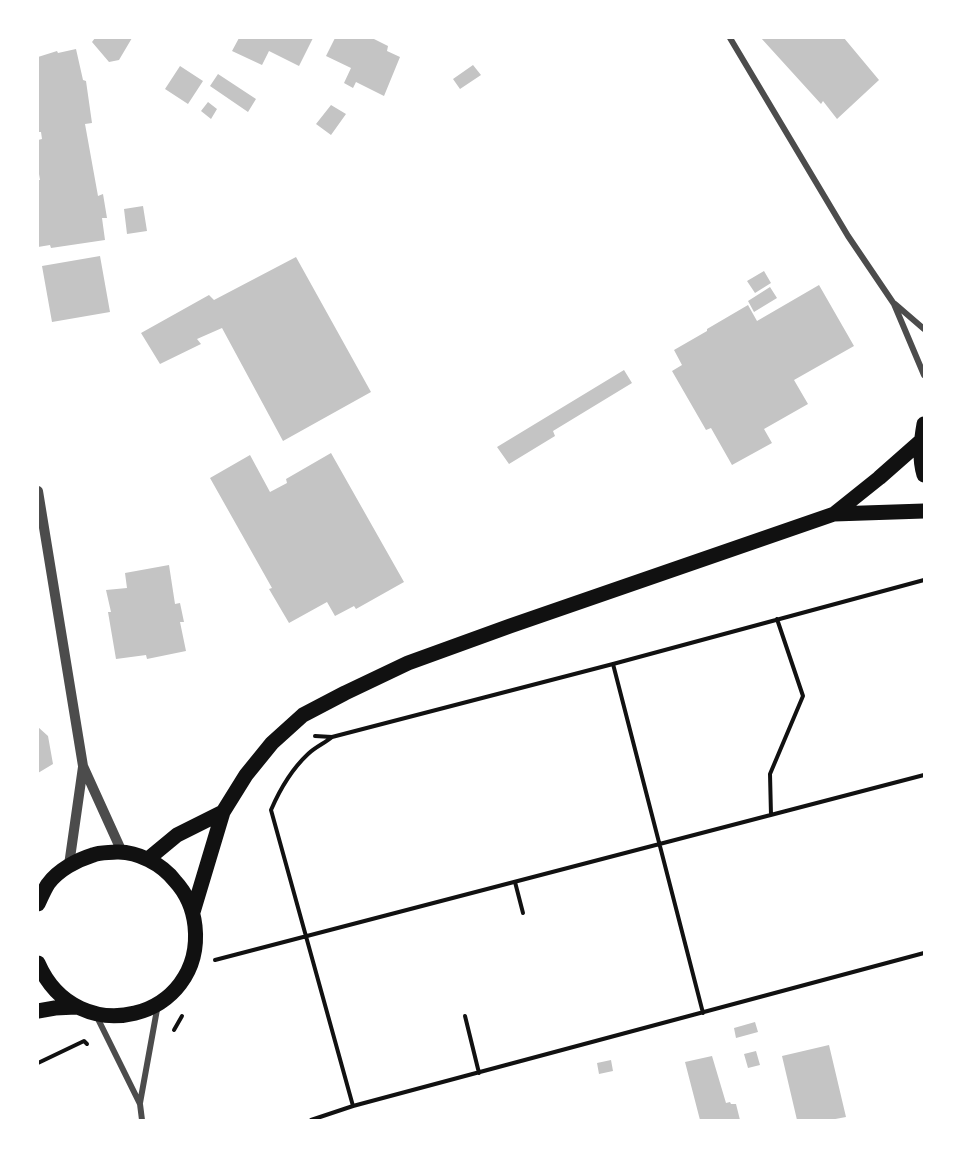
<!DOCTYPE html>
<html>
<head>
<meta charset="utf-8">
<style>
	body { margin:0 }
	#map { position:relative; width:962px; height:1158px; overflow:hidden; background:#fff; font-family:Overpass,sans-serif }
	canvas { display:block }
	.frame { position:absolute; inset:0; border:39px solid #fff; pointer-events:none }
</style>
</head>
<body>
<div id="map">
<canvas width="962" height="1158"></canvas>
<div class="frame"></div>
</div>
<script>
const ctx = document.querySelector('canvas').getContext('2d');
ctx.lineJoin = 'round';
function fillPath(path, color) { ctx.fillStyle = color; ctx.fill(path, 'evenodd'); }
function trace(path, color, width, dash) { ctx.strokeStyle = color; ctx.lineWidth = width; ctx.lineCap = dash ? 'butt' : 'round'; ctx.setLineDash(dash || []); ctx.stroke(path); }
fillPath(new Path2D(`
	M95 38H132L119 60 109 62 92 42Z
	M239 38H313L299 66 269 51 262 65 232 51Z
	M335 38H372L388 46 387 51 400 57 384 96 356 82 353 88 344 83 351 68 326 56Z
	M761 38H844L879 80 837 119 823 101 821 104Z
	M76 49 83 80 86 81 92 123 85 124 98 196 103 194 107 218H102L105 240 51 248 50 245 38 247V180H40L38 168V140L42 139 41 132H38V57L57 51 58 53Z
	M473 65 481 75 460 89 453 79Z
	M180 66 203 81 188 104 165 89Z
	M218 74 256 99 248 112 210 86Z
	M208 102 217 109 211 119 201 111Z
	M331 105 346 114 331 135 316 124Z
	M143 206 147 231 127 234 124 209Z
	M100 256 110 312 52 322 42 266Z
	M296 257 371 392 283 441 222 328 197 339 201 344 160 364 141 333 209 295 214 300Z
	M764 271 771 283 755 293 747 281Z
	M819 285 854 346 794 380 808 404 764 429 772 443 732 465 711 428 706 430 672 371 682 365 674 350 707 331V329L748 305 757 321Z
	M770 287 777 298 754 312 748 301Z
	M624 370 632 383 553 431 555 436 509 464 497 447Z
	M331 453 404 582 356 609 354 606 335 616 327 602 289 623 269 589 272 588 210 478 250 455 270 492 287 483 286 479Z
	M169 565 175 604 180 603 184 622H180L186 651 147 659 146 655 116 659 108 612H111L106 590 127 588 125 573Z
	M38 727 48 736 53 764 38 773Z
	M755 1022 758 1032 736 1038 734 1028Z
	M829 1045 846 1117 830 1120H797L782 1056Z
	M756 1051 760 1065 748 1068 744 1054Z
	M712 1056 726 1103 730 1102 731 1104H736L740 1120H700L685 1062Z
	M611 1060 613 1071 599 1074 597 1063Z`), '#c4c4c4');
trace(new Path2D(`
	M613 664 703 1013
	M315 736 332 737
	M771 815 770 774 803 696 777 619
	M515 882 523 913
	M215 960 924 775
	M465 1016 479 1073
	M174 1030 182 1016
	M38 1063 84 1041 87 1044
	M353 1106 924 953
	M311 1120 353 1106 271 810C280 789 291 770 308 754 315 747 325 743 332 737L613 664 924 580`), '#111', 4);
trace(new Path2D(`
	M730 38 848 236 894 304 924 375
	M895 304 924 329
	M96 1015 140 1104 142 1120
	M140 1103 158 1004`), '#4c4c4c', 6);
trace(new Path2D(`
	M38 491 83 766 122 852
	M69 865 83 767`), '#4c4c4c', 10);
trace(new Path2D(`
	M924 424C921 441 919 458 924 475
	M834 514 879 478 921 441
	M148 859 177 835 223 812
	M38 904C41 898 44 890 48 884 58 870 77 860 93 855 100 852 109 853 116 852 137 851 162 864 175 881 187 894 193 908 195 926 205 1019 77 1053 38 963
	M193 912 223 812 246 775 272 743 303 715 345 693 408 663 510 626 834 514 924 511
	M38 1011 55 1008 76 1007`), '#111', 15);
</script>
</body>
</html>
